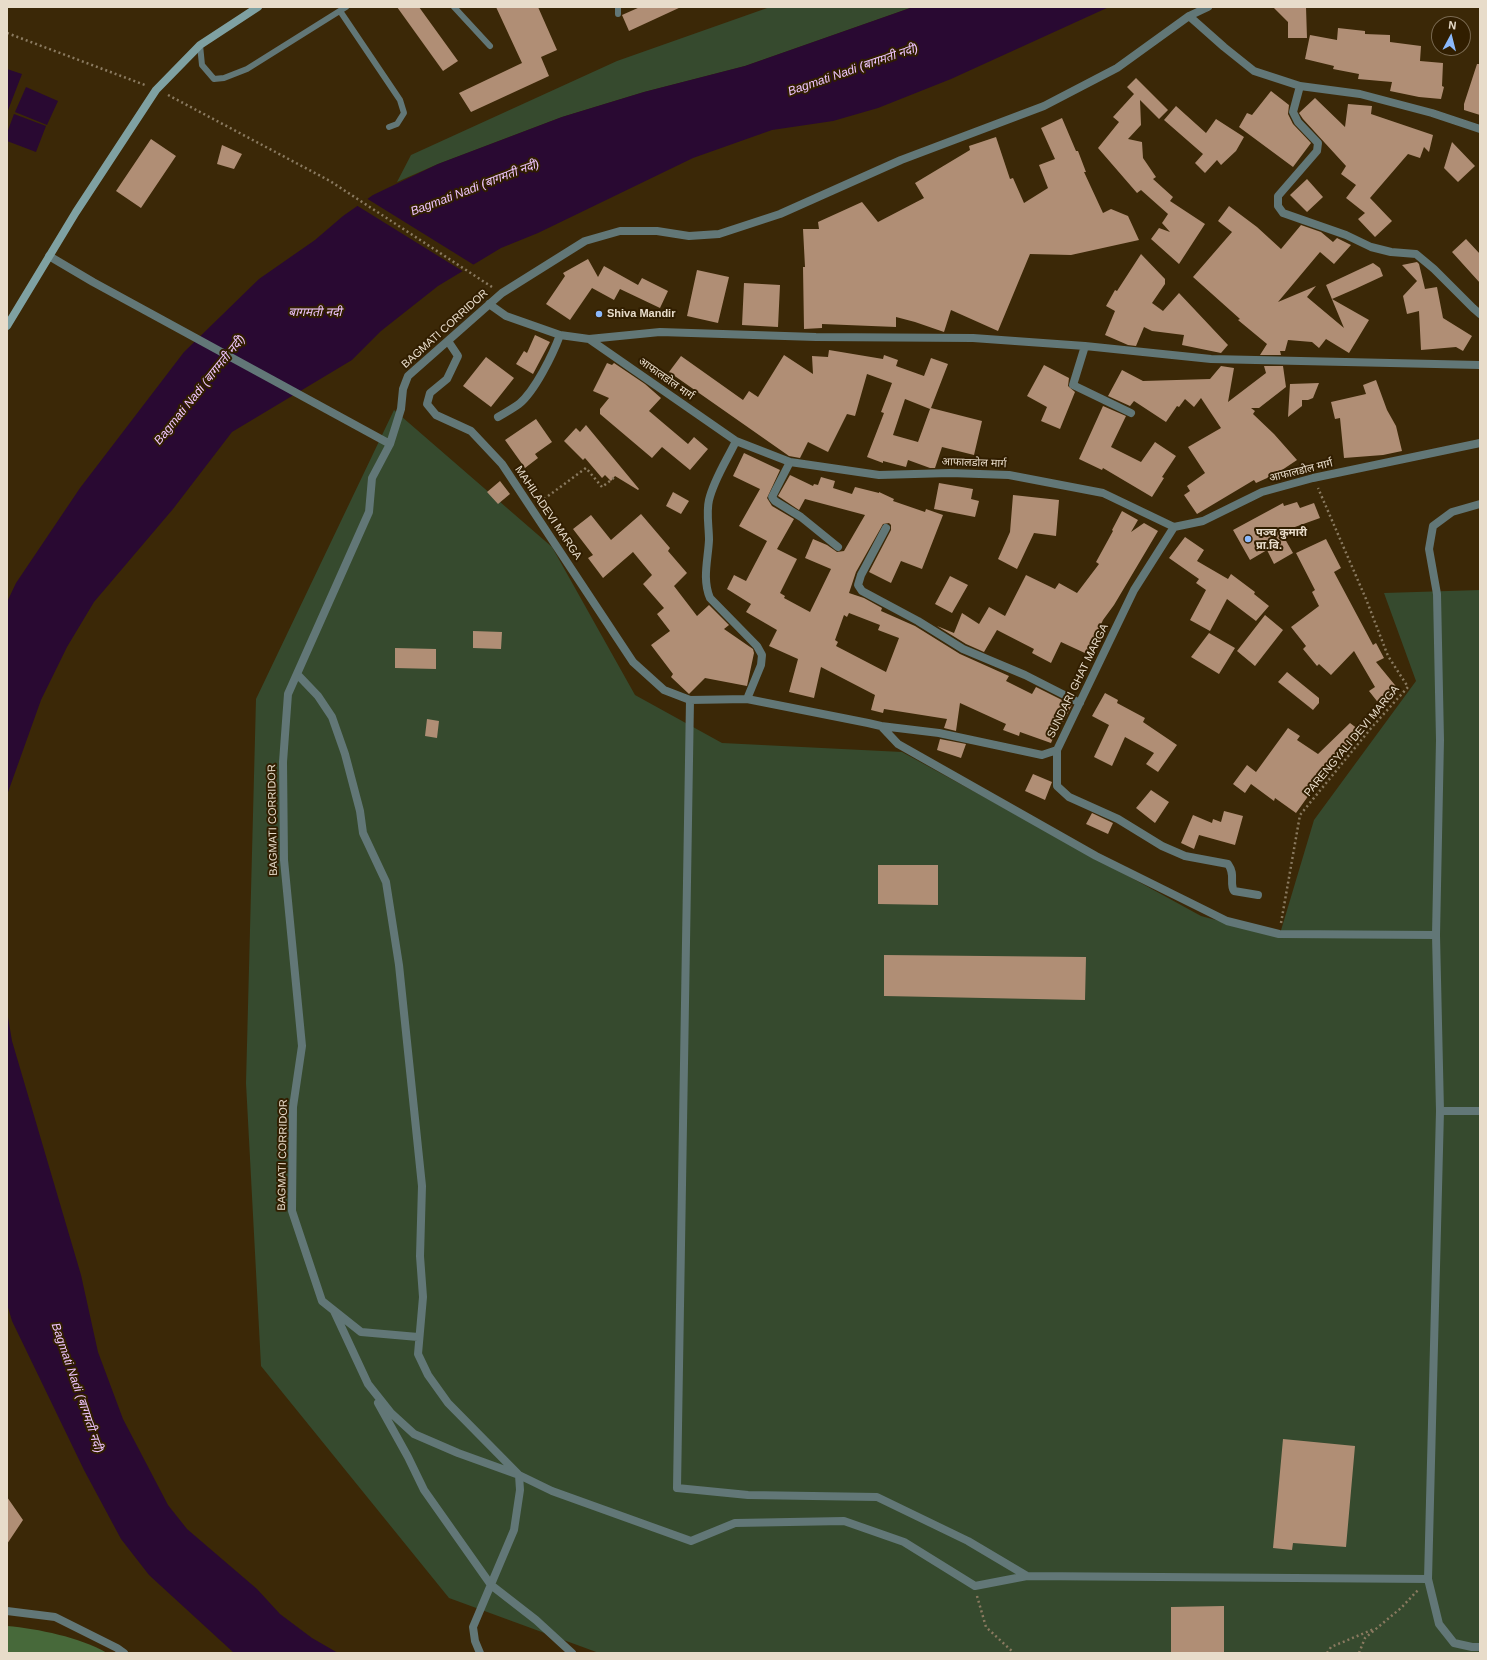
<!DOCTYPE html>
<html>
<head>
<meta charset="utf-8">
<style>
	body { margin:0 }
	#map { position:relative; width:1487px; height:1660px; overflow:hidden; background:#3b2807; font-family:Arial,sans-serif }
	canvas { display:block }
	.frame { position:absolute; inset:0; border:8px solid #e8dcca; pointer-events:none }
	.north { position:absolute; left:1431px; top:16px; width:40px; height:40px; box-sizing:border-box; background:#311e00; border:1px solid #7a6a51; border-radius:50%; rotate:7deg; font-size:11px; font-weight:700; line-height:16px; text-align:center; color:#e8dcca }
	.north::after { content:''; display:block; margin:auto; width:14px; height:18px; background:#8bb9fc; clip-path:polygon(50% 0,100% 100%,50% 72%,0 100%) }
</style>
</head>
<body>
<div id="map">
<canvas width="1487" height="1660"></canvas>
<div class="frame"></div>
<div class="north">N</div>
</div>
<script>
const ctx = document.querySelector('canvas').getContext('2d');
ctx.lineJoin = 'round';
function fillPath(path, color) { ctx.fillStyle = color; ctx.fill(path, 'evenodd'); }
function trace(path, color, width, dash) { ctx.strokeStyle = color; ctx.lineWidth = width; ctx.lineCap = dash ? 'butt' : 'round'; ctx.setLineDash(dash || []); ctx.stroke(path); }
function label(font, color, halo, rows, align = 'center') {
  ctx.font = font + ' Arial,"Noto Sans Devanagari",sans-serif'; ctx.lineWidth = 4; ctx.setLineDash([]); ctx.textBaseline = 'middle'; ctx.strokeStyle = halo; ctx.fillStyle = color; for (const [text, x, y, turn = 0] of rows) {
    ctx.save(); ctx.translate(x, y); ctx.rotate((+turn || 0) * Math.PI / 180); ctx.textAlign = isNaN(turn) ? turn : align; if (halo) ctx.strokeText(text, 0, 0); ctx.fillText(text, 0, 0); ctx.restore();
  }
}
fillPath(new Path2D(`
	M770 7H913L745 66 644 92 562 117 438 164 397 182 411 155 617 61Z
	M394 410 552 547 635 695 722 743 902 752 1201 916 1279 937 1314 820 1416 681 1384 593 1480 590V1653H599L449 1598 261 1366 246 1083 256 699Z`), '#364a2e');
fillPath(new Path2D(`
	M7 1626C39 1629 79 1637 107 1653H7Z`), '#47693a');
fillPath(new Path2D(`
	M913 7H1109L951 79 878 108 833 121 772 130 693 158 538 233 501 248 438 286 381 331 352 360 232 432 173 509 94 602 67 647 41 700 7 795V602L16 583 80 488 184 352 259 279 315 240 343 216 373 195 438 164 562 117 644 92 745 66Z
	M7 69 22 74 7 113Z
	M26 87 58 101 47 125 15 112Z
	M14 114 46 126 36 152 7 141V133Z
	M7 1011 12 1041 81 1275 98 1352 123 1419 168 1505 187 1529 257 1589 280 1614 312 1638 338 1653H234L149 1575 121 1539 84 1470 12 1321 7 1304Z`), '#290932');
fillPath(new Path2D(`
	M366 198 474 265 464 272 356 205Z`), '#3b2807');
fillPath(new Path2D(`
	M397 7H419L458 61 443 71Z
	M496 7H538L557 50 541 57 549 76 471 112 459 93 522 63Z
	M640 7H681L629 31 622 15Z
	M1273 7H1306L1307 38H1288V22Z
	M1338 28 1365 31V34L1390 35V42L1421 46 1420 61 1443 63 1442 86 1444 87 1441 99 1419 97 1390 91 1392 82 1358 79 1359 74 1333 69 1334 66 1305 59 1310 35 1337 40Z
	M1477 64H1480V115L1464 110V104Z
	M1136 78 1168 110 1159 119 1140 100 1141 125 1128 139 1142 142 1143 158 1156 177 1153 179 1173 197 1170 201 1205 224 1179 264 1151 239 1159 228 1170 232 1162 223 1168 214 1141 190 1137 193 1098 148 1119 122 1113 117 1134 94 1127 87Z
	M1271 91 1289 105 1288 114 1293 124 1311 143 1293 167 1239 127 1247 113 1252 115Z
	M1315 98 1345 127 1348 104 1372 106 1371 114 1433 135 1429 152 1424 147 1420 158 1408 154 1370 198 1392 221 1375 237 1358 219 1365 213 1346 198 1356 185 1341 174 1346 166 1303 119 1299 113Z
	M1176 106 1206 133 1216 119 1244 137 1236 151 1221 165 1217 160 1205 173 1195 163 1203 154 1164 120Z
	M1062 118 1076 151H1078L1086 172H1084L1103 213 1111 209 1128 216 1139 240 1071 255 1030 254 998 331 951 310 944 332 915 322 896 317V327L822 324V328L804 329 803 267H805L803 229H819L818 222 862 202 878 222 924 198 915 183 970 150 969 146 996 137 1010 179 1013 178 1024 203 1048 188 1039 165 1055 159 1041 128Z
	M151 139 176 156 141 208 116 191Z
	M1452 142 1475 166 1458 182 1444 168Z
	M222 145 242 154 234 169 217 164Z
	M1307 179 1323 197 1307 212 1290 195Z
	M1229 206 1257 227 1281 249 1301 225 1321 232 1333 242 1337 238 1351 245 1334 264 1320 252 1278 302 1316 286 1307 297 1344 328 1326 285 1373 263 1380 268 1383 276 1355 289 1332 299 1369 320 1349 353 1326 339 1319 348 1312 342 1288 340 1285 351H1280L1281 355H1260L1267 344 1238 320 1240 319 1193 277 1232 232 1218 221Z
	M1466 239 1480 254V283L1452 252Z
	M1141 254 1165 279V284L1152 303 1163 311 1179 293 1228 345 1221 353 1182 345 1184 335 1152 331 1144 327 1136 346 1128 345 1105 335 1115 311 1106 306 1115 290 1117 291Z
	M588 259 598 277 604 266 638 285 642 278 668 291 660 308 620 289 614 300 592 288 570 320 546 304 565 276 563 273Z
	M1417 262 1419 264 1425 289 1437 287 1443 318 1472 336 1463 351 1456 347 1421 350 1419 311 1407 314 1403 296 1417 281 1402 265Z
	M697 270 729 277 718 323 687 316Z
	M744 283 780 285 778 327 742 325Z
	M535 335 550 342 533 374 516 364 524 351 527 353Z
	M829 350 883 359 884 355 898 360 896 366 924 376 931 358 948 364 931 408 982 421 974 455 942 447 935 468H930L908 460 906 467 883 461V463L867 457 884 413 881 412 892 383 867 374 855 416 847 414 828 452 808 442 800 458 789 456 669 372 681 356 743 400 749 391 758 397 784 355 813 374 812 356 828 357ZM905 399 930 409 918 442 893 435Z
	M486 357 514 378 491 407 463 386Z
	M607 363 612 365 614 363 645 384 661 398 649 411 688 444 694 437 708 449 690 470 662 447 652 458 600 414V409L609 398 593 391Z
	M1044 365 1069 378 1068 386 1075 392 1060 429 1041 421 1047 407 1027 396Z
	M1221 366 1234 368 1228 402 1266 373 1264 366H1283L1286 387 1259 408H1251L1255 411 1253 414 1274 434 1297 460 1276 474 1256 483 1254 480 1197 514 1184 495 1190 491 1187 486 1205 473 1188 447 1221 428 1201 398 1194 407 1185 399 1179 407 1177 406 1166 422 1134 401 1130 406 1108 396 1122 370 1143 381 1210 379Z
	M1376 380 1387 410 1396 426 1402 451 1383 455 1344 458 1340 418 1335 419 1331 402 1366 394 1363 385Z
	M1319 383 1313 398 1308 400H1302V406L1288 417 1290 384Z
	M1103 406 1126 416 1111 447 1141 462 1155 442 1176 456 1162 477 1164 478 1152 497 1103 468 1102 470 1079 459Z
	M536 419 552 442 535 454 538 458 525 468 505 440Z
	M586 425 639 489 638 490 615 476 611 481 605 475 602 478 585 458 583 460 564 441 576 428 580 432Z
	M744 453 780 470 767 498 772 506 794 519 777 549 797 559 780 593 785 596 784 598 810 612 831 569 805 558 813 539 827 545 837 552 844 551 865 515 805 499 799 510 778 496 790 475 813 486 814 484 818 485 821 477 835 481 833 488 852 494 855 487 879 493V492L894 499 893 501 925 512 926 509 943 515 922 569 901 561 891 583 869 572 891 530V525L889 523 883 524 856 572 849 593 864 598 882 608 881 611 915 626 960 654 1009 676 1006 681 1032 694 1036 687 1072 705 1063 722 1060 721 1051 743 1020 732 1019 736 1003 730 1006 724 960 703 956 731 944 728 947 719 884 709 883 713 871 710 875 695 821 667 814 698 789 692 798 659 769 646 777 630 746 612 751 604 727 589 734 575 746 581 767 541 739 526 760 489 733 476ZM849 613 880 625 878 630 899 638 886 672 836 646 838 642 835 640 844 615 847 617Z
	M500 481 510 494 498 504 487 492Z
	M939 483 973 489 971 499 979 501 975 517 934 509Z
	M673 492 689 501 681 514 666 506Z
	M1013 495 1059 500 1056 536 1034 533 1017 569 998 559 1010 532Z
	M1297 502 1300 508 1314 503 1320 518 1281 532 1293 553 1274 564 1267 550 1250 560 1233 530 1283 503 1284 506Z
	M1122 511 1138 520 1131 532 1144 523 1158 531 1114 605 1103 620 1087 654 1061 642 1051 663 1032 653 1034 649 997 630 984 652 966 644 937 626 954 633 962 613 979 624 989 607 1005 616 1026 575 1055 589 1059 583 1077 593 1099 564 1096 562 1113 531 1112 530Z
	M641 514 670 548 668 551 687 573 674 586 697 616 709 605 729 625 724 629 753 649 754 653 747 686 705 678 689 694 671 677 673 674 651 645 670 631 657 614 664 608 643 584 652 575 633 552 603 578 588 558 593 555 573 529 591 515 611 540Z
	M1185 537 1204 550 1197 561 1228 579 1231 574 1255 592 1254 594 1269 606 1256 621 1227 599 1210 631 1190 620 1206 590 1196 583 1199 579 1169 558Z
	M1326 539 1341 568 1334 572 1373 645 1376 643 1384 658 1376 662 1399 690 1380 705 1369 691 1375 687 1354 651 1331 675 1319 664 1317 666 1303 649 1306 646 1291 627 1319 606 1312 592 1315 590 1296 553Z
	M950 576 968 585 952 613 935 604Z
	M1265 615 1283 630 1255 666 1237 651Z
	M473 631 502 632 501 649 473 648Z
	M1209 633 1235 648 1219 674 1191 657Z
	M395 648 436 649V669L395 668Z
	M1287 672 1319 698V703L1313 710 1278 682Z
	M1105 693 1118 700 1117 703 1145 718 1143 722 1177 745 1158 772 1146 764 1154 753 1125 737 1112 766 1094 757 1109 725 1092 716Z
	M427 719 439 721 437 738 425 736Z
	M1350 723 1362 732 1329 761 1332 763 1296 813 1275 798 1274 801 1251 784 1245 793 1233 784 1247 765 1256 772 1288 728 1300 736 1297 740 1318 754Z
	M940 739 966 744 961 758 937 750Z
	M1033 774 1052 782 1045 800 1025 791Z
	M1151 790 1169 802 1155 823 1136 808Z
	M1224 811 1243 816 1235 845 1199 835 1194 849 1181 843 1193 815 1212 823 1213 819 1221 822Z
	M1092 813 1113 823 1108 834 1086 824Z
	M878 865H938V905L878 904Z
	M884 955 1086 957 1085 1000 884 996Z
	M1283 1439 1355 1446 1346 1547 1293 1543 1292 1550 1273 1548Z
	M7 1497 23 1520 7 1544Z
	M1224 1606V1653H1171V1607Z`), '#b08e75');
trace(new Path2D(`
	M7 33 145 85
	M168 95 330 181 492 287
	M540 502 586 468 602 487 615 477
	M1281 923 1300 815 1372 727 1408 687 1388 656 1366 599 1318 488
	M977 1596 986 1627 1014 1653
	M1327 1653 1331 1647 1374 1629
	M1359 1653 1365 1638 1401 1608 1418 1590`), '#8a7a60', 2.5, [2, 3]);
trace(new Path2D(`
	M454 7 490 46
	M618 7V14
	M340 11 400 100 404 113 397 124 389 127
	M200 45 202 65 214 79 224 78 247 69 346 7`), '#627777', 6);
trace(new Path2D(`
	M1440 1111H1480`), '#627777', 8);
trace(new Path2D(`
	M1189 16 1224 47 1254 71 1300 86 1360 94 1432 113 1480 129
	M1300 86 1293 112 1298 122 1318 143 1317 151 1278 196V206L1283 213 1346 235 1371 247 1391 252 1416 254 1434 269 1473 308 1480 314
	M49 256 93 282 390 444
	M489 304 506 316 560 335 589 339 736 441 790 462 879 475 950 473 1009 475 1103 493 1174 527 1203 521 1262 492 1313 478 1480 443
	M589 339 660 332 816 337 973 338 1085 346 1211 359 1480 365
	M448 341 458 356 447 379 430 393 427 404 436 415 471 431 502 464 633 662 664 690 690 700 747 699 868 723 881 726 898 744 1096 856 1227 921 1279 934 1436 935
	M1085 346 1073 385 1131 413
	M498 417C505 413 512 409 519 404 535 391 553 354 560 335
	M736 441C727 460 714 479 709 500 706 512 709 527 709 540 708 560 702 579 710 598L757 646 762 655 761 665 747 699
	M790 462 772 497 775 501 801 517 838 547
	M1480 504 1452 512 1433 526 1429 549 1437 594 1440 740 1436 935 1440 1111 1428 1579 1439 1624 1454 1643 1472 1647H1480
	M886 528 861 575 858 585 862 591 918 621 963 649 1025 675 1080 703
	M297 674 318 696 332 717 345 754 360 811 363 833 386 882 399 965 422 1186 420 1256 423 1297 418 1354 428 1375 448 1403 519 1475 520 1490 514 1530 473 1627 475 1641 480 1653
	M690 700 677 1488 748 1495 877 1497 968 1541 1027 1576
	M881 726 939 733 1042 755 1057 750 1134 590 1174 527
	M1057 750V786L1069 797 1118 819 1162 846 1185 856 1228 864C1236 875 1229 883 1234 891L1258 895
	M334 1311 368 1384 391 1413 414 1434 458 1453 519 1475 552 1491 691 1541 735 1523 844 1521 904 1542 975 1586 1027 1576 1428 1579
	M418 1337 361 1332 322 1301 292 1211 293 1107 302 1046 284 860 283 762 288 694 369 512 372 478 390 444 401 409 403 389 408 376 502 293 585 241 620 231H657L689 236 719 234 780 214 901 160 1044 106 1117 68 1189 16 1208 7
	M378 1403 408 1457 424 1490 491 1585 536 1620 572 1653`), '#627777', 8);
trace(new Path2D(`
	M7 1611 55 1617 117 1648 124 1653`), '#627777', 8);
trace(new Path2D(`
	M7 326 76 212 156 90 200 45 258 7`), '#7fa1a2', 8);
for (const [x, y, r, color] of [
	[599,314,4,"#8bb9fc"],
	[1248,539,4,"#8bb9fc"]
]) { const dot = new Path2D(); dot.arc(x, y, r, 0, 2 * Math.PI); ctx.fillStyle = color; ctx.fill(dot); trace(dot, '#311e00', 1.5); }
label('bold 11px', '#e8dcca', '#311e00', [
	["Shiva Mandir",607,314],
	["पञ्च कुमारी",1256,533],
	["प्रा.वि.",1256,546]
], 'left');
label('11px', '#e8dcca', '#311e00', [
	["BAGMATI CORRIDOR",445,329,-42],
	["आफालडोल मार्ग",666,379,35],
	["आफालडोल मार्ग",974,463,2],
	["आफालडोल मार्ग",1301,471,-14],
	["MAHILADEVI MARGA",548,513,56],
	["SUNDARI GHAT MARGA",1078,681,-64],
	["PARENGYALI DEVI MARGA",1352,741,-50],
	["BAGMATI CORRIDOR",273,820,-91],
	["BAGMATI CORRIDOR",283,1155,-89]
]);
label('italic 12px', '#f0c6fe', '#311e00', [
	["Bagmati Nadi (बागमती नदी)",853,70,-19],
	["Bagmati Nadi (बागमती नदी)",475,188,-21],
	["बागमती नदी",315,313],
	["Bagmati Nadi (बागमती नदी)",200,390,-51],
	["Bagmati Nadi (बागमती नदी)",77,1388,71]
]);
</script>
</body>
</html>
